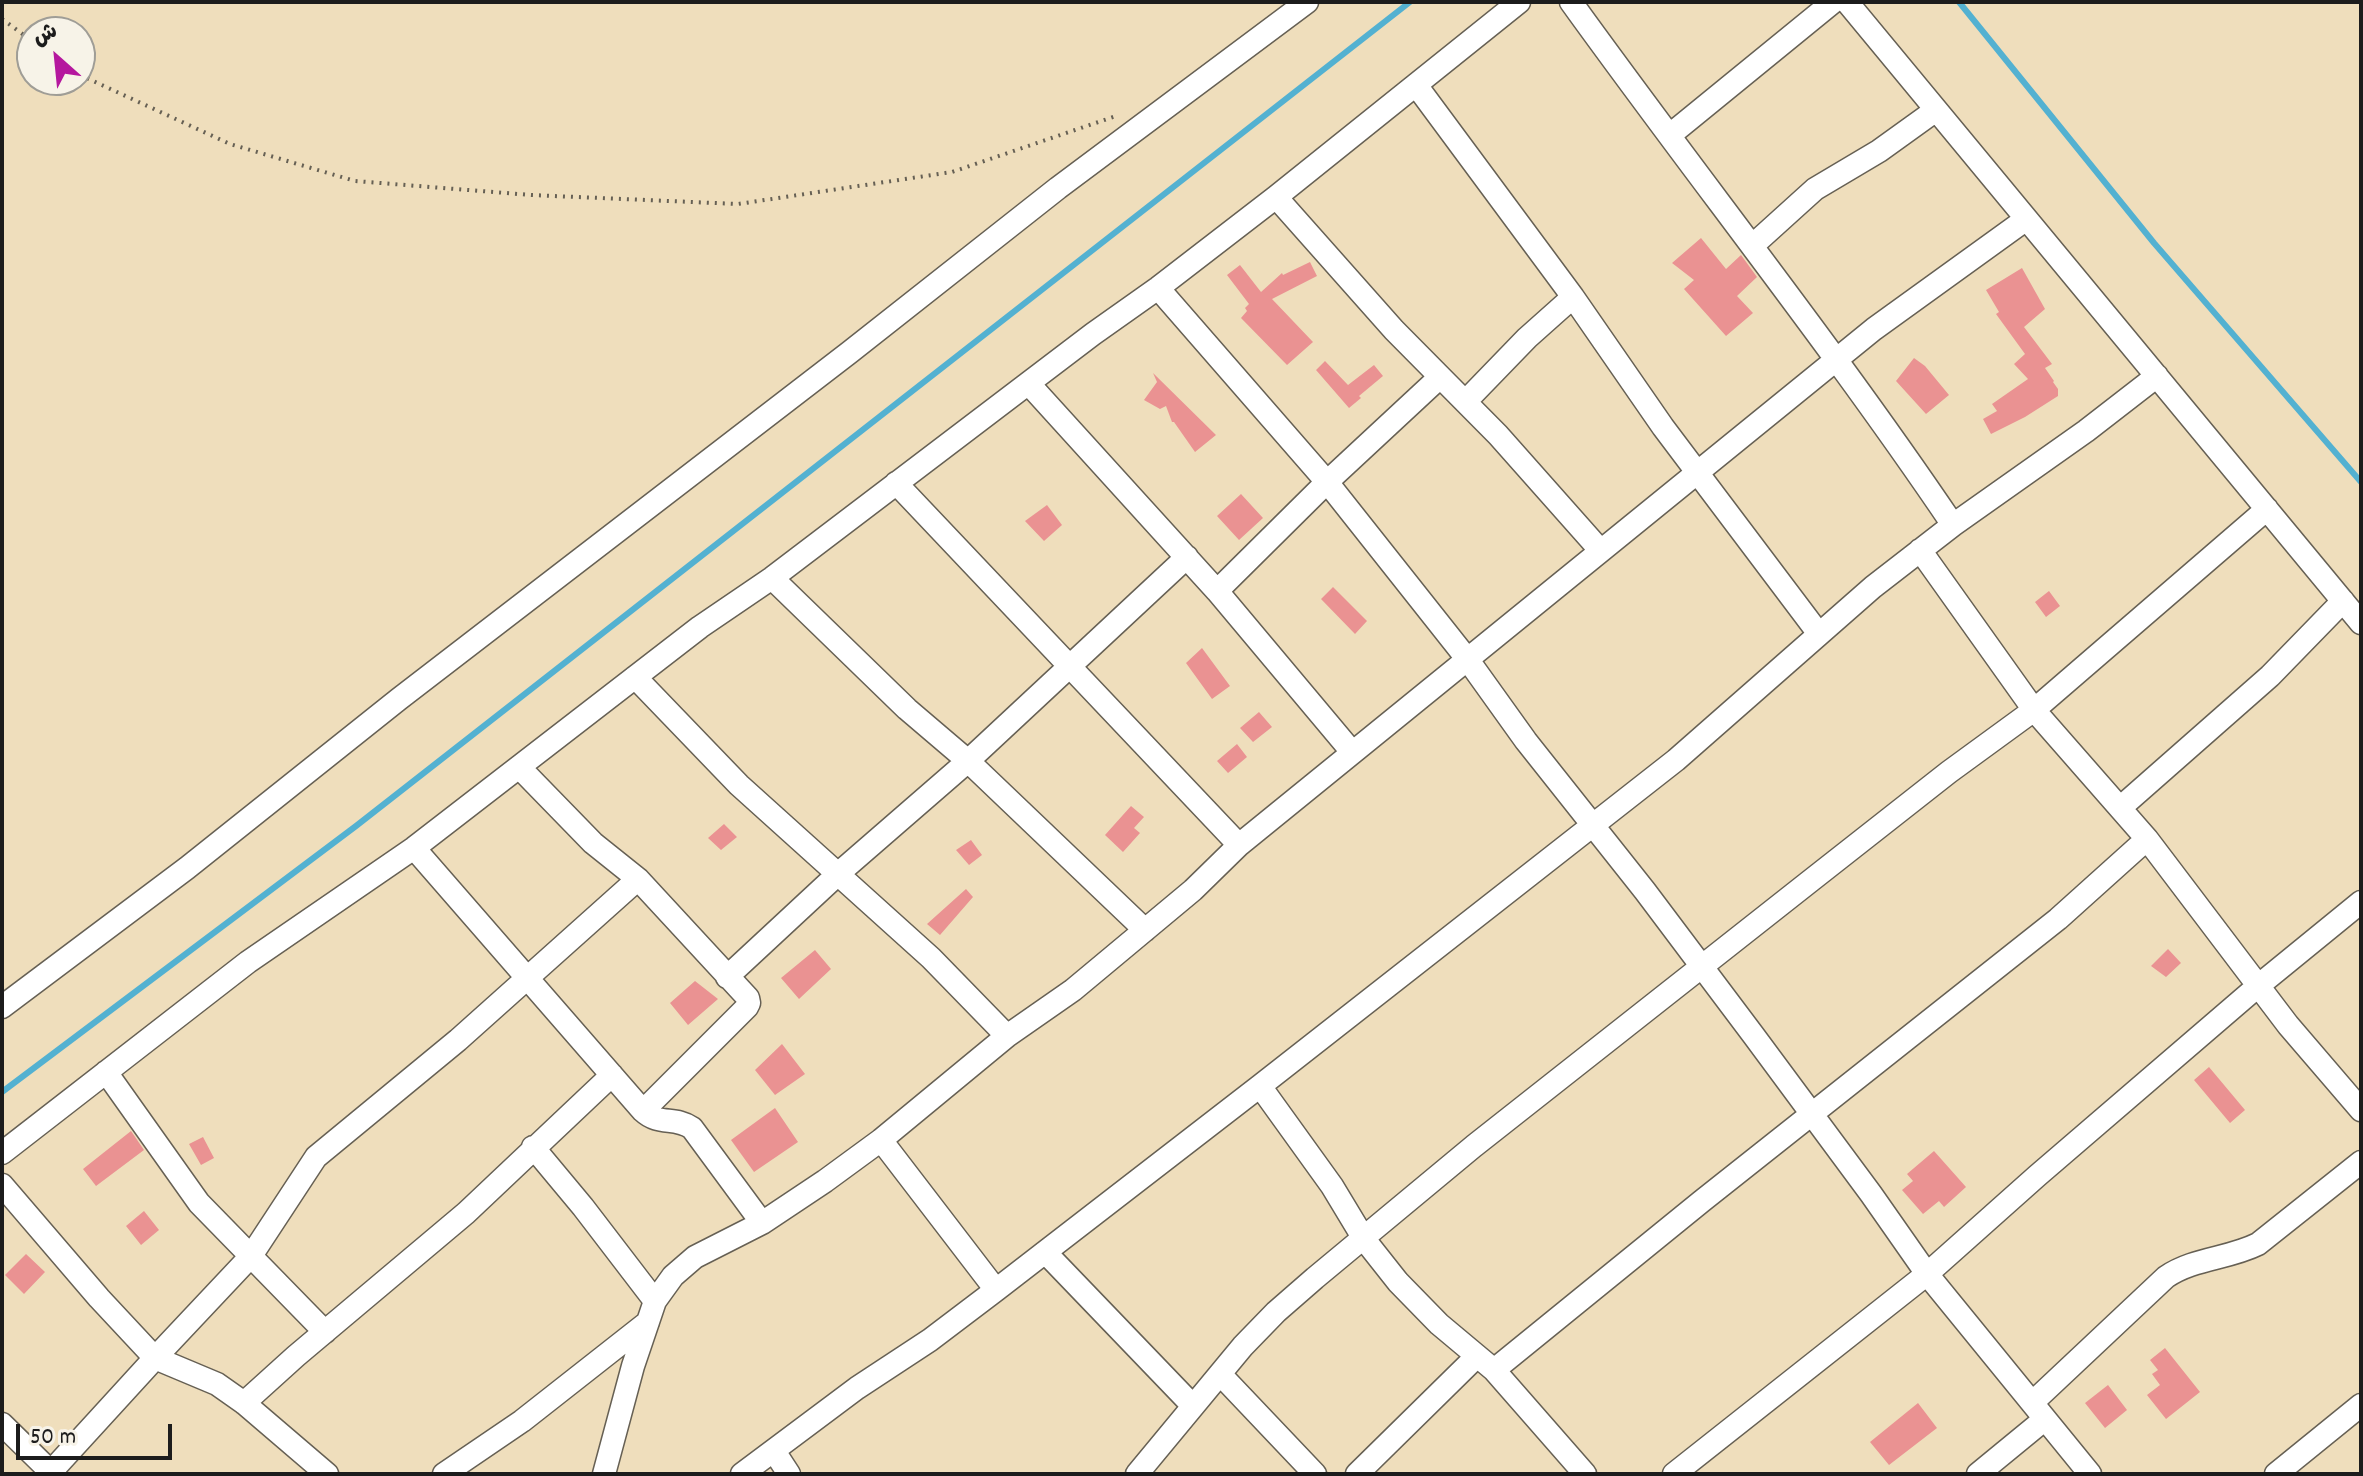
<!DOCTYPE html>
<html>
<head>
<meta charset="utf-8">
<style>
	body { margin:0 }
	#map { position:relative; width:2363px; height:1476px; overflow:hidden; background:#efdebc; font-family:Dekko,"Playpen Sans Arabic",sans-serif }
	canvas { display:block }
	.frame { position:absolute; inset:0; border:4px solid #1c1c1c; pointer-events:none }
	.north { position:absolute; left:16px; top:16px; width:80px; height:80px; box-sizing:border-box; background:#f7f3e8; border:2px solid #9f9d96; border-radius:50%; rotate:333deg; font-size:22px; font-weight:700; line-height:32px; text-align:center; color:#1c1c1c }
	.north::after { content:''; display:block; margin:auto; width:28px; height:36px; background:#b5179e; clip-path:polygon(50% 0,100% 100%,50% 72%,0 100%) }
	.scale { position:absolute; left:16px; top:1424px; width:156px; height:36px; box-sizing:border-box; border:4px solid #1c1c1c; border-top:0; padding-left:10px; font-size:24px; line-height:28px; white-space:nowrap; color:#1c1c1c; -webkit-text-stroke:6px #f7f3e8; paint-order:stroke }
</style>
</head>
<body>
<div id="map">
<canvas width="2363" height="1476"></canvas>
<div class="frame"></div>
<div class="north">ش</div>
<div class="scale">50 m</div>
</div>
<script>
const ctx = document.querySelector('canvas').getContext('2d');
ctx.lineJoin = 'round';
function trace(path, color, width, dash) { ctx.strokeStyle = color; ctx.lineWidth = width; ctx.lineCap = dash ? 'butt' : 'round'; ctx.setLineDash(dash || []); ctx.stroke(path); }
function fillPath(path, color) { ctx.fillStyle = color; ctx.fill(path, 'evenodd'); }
trace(new Path2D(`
	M1959 2 2154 243 2361 482
	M2 1092 356 826 1410 2`), '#53b1d1', 6);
fillPath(new Path2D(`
	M1701 238 1726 269 1741 255 1757 277 1737 296 1753 313 1726 336 1684 289 1694 280 1672 263Z
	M1310 262 1317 276 1272 299 1313 342 1287 365 1241 318 1247 311 1245 308 1249 304 1227 275 1240 265 1261 292 1282 273 1283 275Z
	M2022 268 2045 309 2024 327 2052 364 2045 368 2054 381 2053 382 2058 389V396L2025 417 1991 434 1983 419 1997 411 1992 404 2028 379 2014 364 2025 354 1996 314 1999 312 1986 290Z
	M1914 358 1925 366 1949 395 1926 414 1896 381Z
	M1325 361 1348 385 1374 365 1383 376 1359 396 1361 398 1349 408 1316 370Z
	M1153 373 1216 435 1195 452 1174 422H1172L1166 406 1160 409 1144 400 1157 382Z
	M1241 494 1263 518 1239 540 1217 516Z
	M1047 505 1062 525 1044 541 1025 521Z
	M1333 587 1367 621 1355 634 1321 599Z
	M2049 591 2060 606 2046 617 2035 602Z
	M1202 648 1230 686 1212 699 1186 663Z
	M1259 712 1272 727 1253 742 1240 728Z
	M1237 744 1247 757 1228 773 1217 761Z
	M1131 806 1144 817 1134 828 1140 833 1123 852 1105 835Z
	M724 824 737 837 721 850 708 838Z
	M971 840 982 855 969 865 956 850Z
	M966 889 973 897 940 935 927 924Z
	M2168 949 2181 963 2166 977 2151 966Z
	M815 950 831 969 799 999 781 978Z
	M695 981 718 999 688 1025 670 1003Z
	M782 1044 805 1074 775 1095 755 1070Z
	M2209 1067 2245 1110 2230 1123 2194 1080Z
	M775 1108 798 1142 754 1172 731 1140Z
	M131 1131 144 1150 96 1186 83 1169Z
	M203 1137 214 1158 201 1165 189 1144Z
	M1934 1151 1966 1187 1944 1207 1939 1201 1923 1214 1902 1190 1913 1181 1907 1174Z
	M144 1211 159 1230 141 1245 126 1226Z
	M26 1254 45 1272 24 1294 5 1275Z
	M2165 1348 2200 1392 2166 1419 2147 1395 2160 1385 2152 1374 2158 1370 2150 1360Z
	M2108 1385 2127 1410 2105 1428 2085 1403Z
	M1918 1403 1937 1428 1889 1465 1870 1442Z`), '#ea9292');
const street = new Path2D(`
	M1571 2C1697 177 1832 346 1953 525
	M1847 2 2361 623
	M1416 85 1573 297 1663 427 1819 634
	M1670 135 1833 2
	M1276 197 1394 330 1498 435 1600 550
	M1752 246 1815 189 1879 151 1936 110
	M1158 288 1327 482 1468 660 1526 741 1645 891 1754 1036 1871 1194 1927 1274 2090 1474
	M1029 384 1217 591 1352 752
	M1466 401 1527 338 1573 297
	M896 483 1239 845
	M1920 550 2034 710 2147 839 2288 1025 2361 1110
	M772 578 907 709 968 761 1145 930
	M1217 591 1327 482 1440 377
	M635 677 739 785 931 958 1007 1036
	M519 767 593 843 638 879 748 998 749 1003 747 1007 643 1111
	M2120 808 2270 676 2343 601
	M414 848 643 1111C659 1126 675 1116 692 1128L762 1223
	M727 977 839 873 968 761 1187 557
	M2 1007 187 868 399 699 850 352 1058 188 1307 2
	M106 1072 199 1203 325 1332
	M1260 1086 1332 1186 1364 1239 1398 1282 1439 1324 1494 1370 1585 1474
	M881 1140 996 1290
	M533 1147 583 1207 655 1301
	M2 1153 248 962 414 848 700 627 772 578 1093 334 1158 288 1276 197 1519 2
	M2 1185 99 1298 155 1358 49 1474
	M1045 1252 1193 1406
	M1494 1370 1702 1201 2058 919 2147 839
	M1220 1374 1315 1474
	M244 1403 296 1356 466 1213 612 1075
	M2032 1403 2166 1277C2194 1258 2228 1259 2258 1244L2361 1162
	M2 1424 53 1474
	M774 1451 789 1474
	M327 1474 244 1403 217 1384 155 1358 251 1256 316 1157 458 1040 638 879
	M444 1474 522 1421 648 1322
	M604 1474 633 1366 655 1301 673 1276 695 1257 762 1223 825 1181 881 1140 1007 1036 1073 990 1193 890 1239 845 1874 329 2025 220
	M742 1474 857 1388 930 1340 996 1290 1260 1086 1676 760 1873 587 1953 525 2086 431 2157 376
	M1137 1474 1243 1346 1276 1312 1315 1278 1474 1146 1809 882 1949 772 2034 710 2267 509
	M1357 1474 1477 1356
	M1674 1474 1927 1274 2037 1176 2258 986 2361 902
	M1978 1474 2045 1419
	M2276 1474 2361 1405`);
trace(street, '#666054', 25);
trace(new Path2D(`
	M2 19 32 41
	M80 75 230 144 355 181 531 195 738 204 952 172 1116 116`), '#666054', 4, [2, 6]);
trace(street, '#fff', 22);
</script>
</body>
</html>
